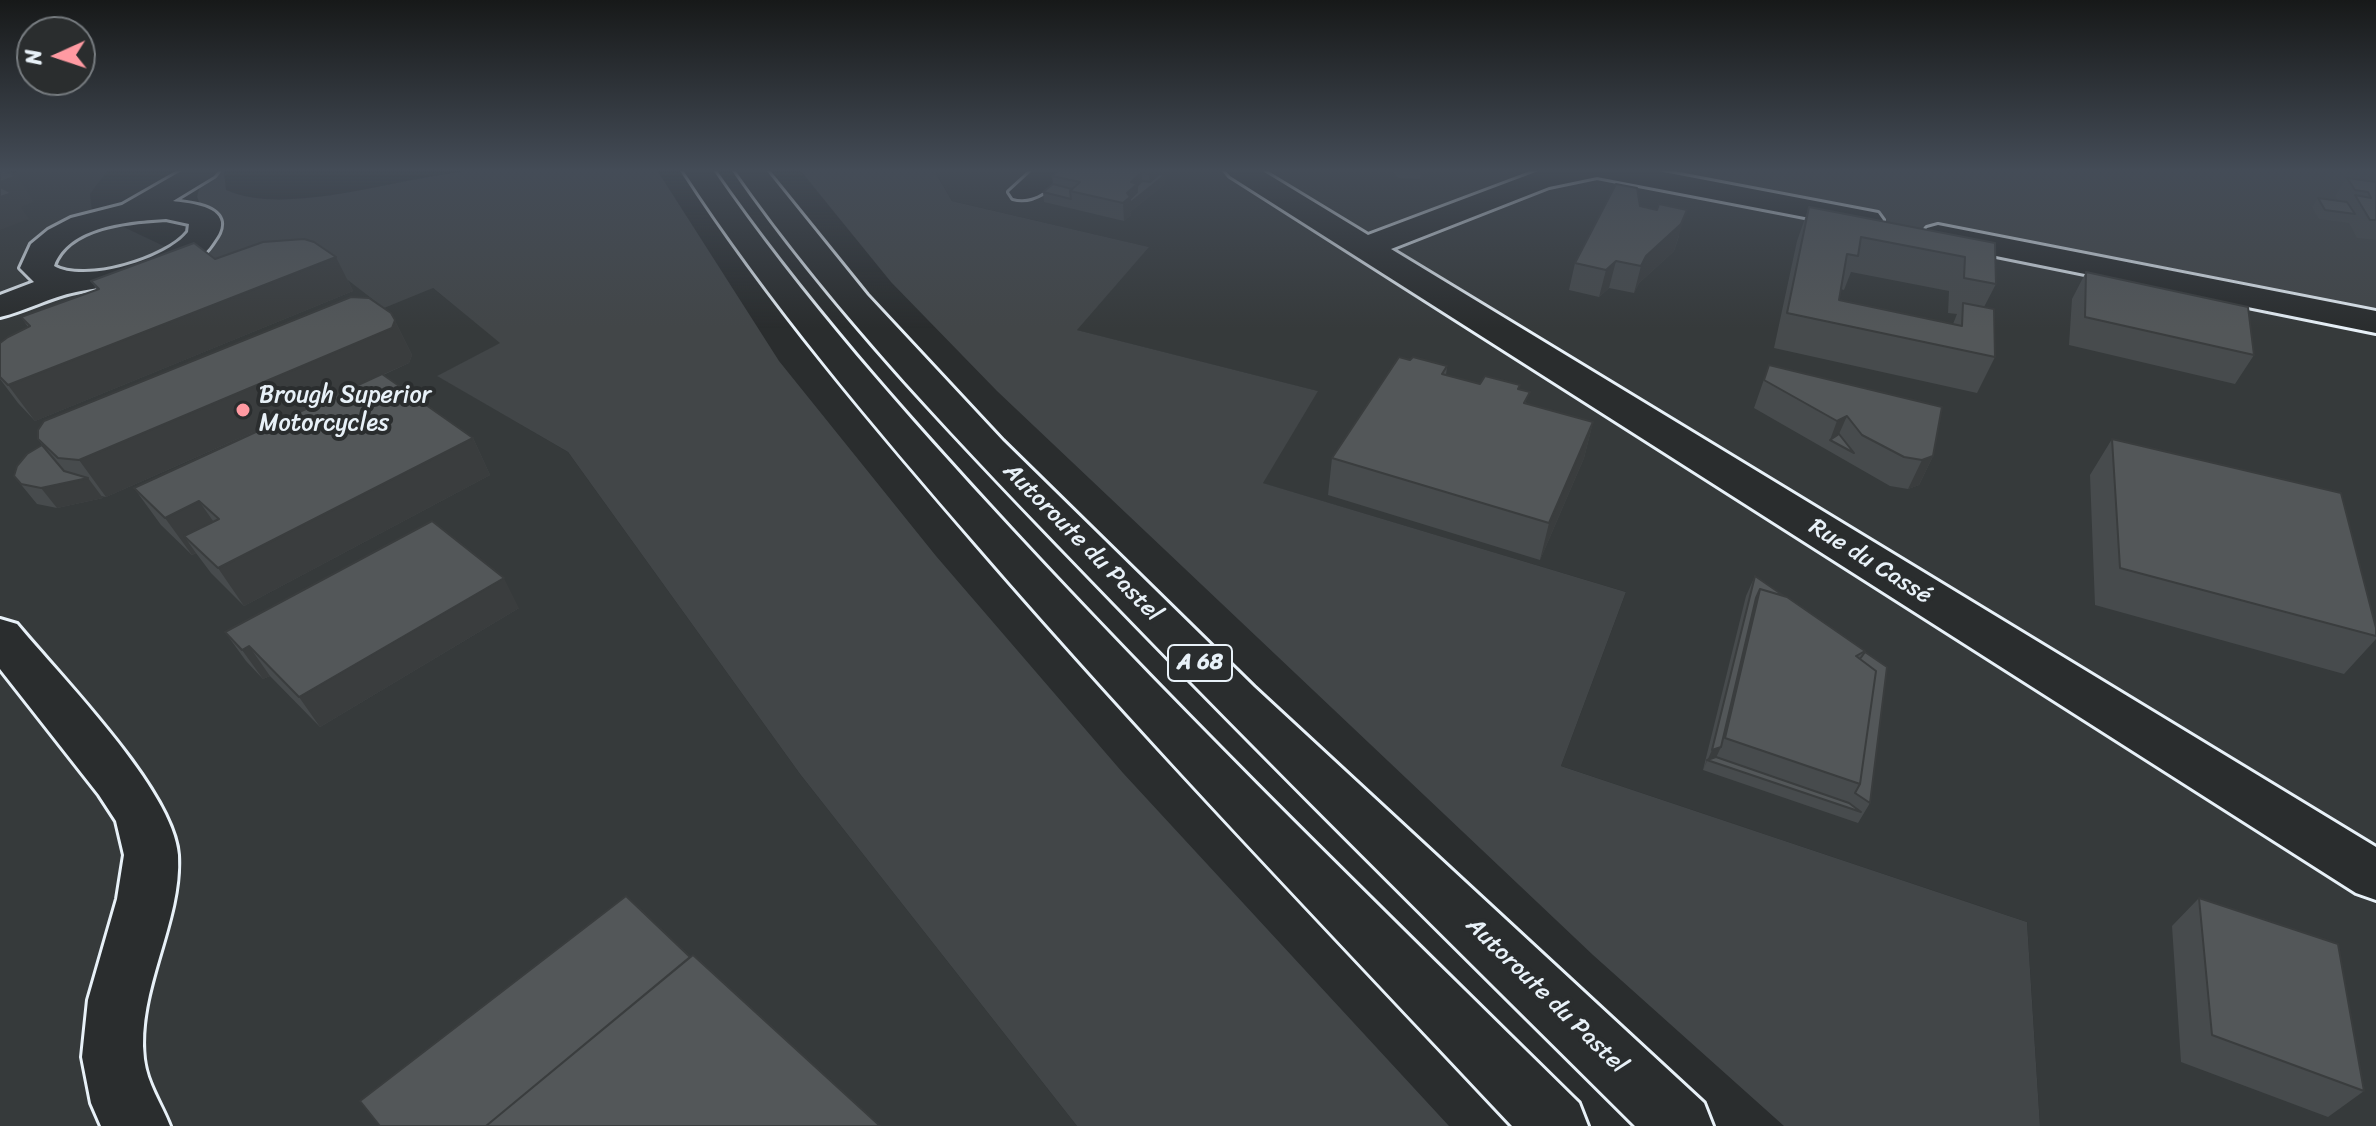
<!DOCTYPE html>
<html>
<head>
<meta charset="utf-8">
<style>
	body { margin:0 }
	#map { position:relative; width:2376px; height:1126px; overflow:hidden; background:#2a2d2e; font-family:Sriracha,sans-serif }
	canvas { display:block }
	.north { position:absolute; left:16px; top:16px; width:80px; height:80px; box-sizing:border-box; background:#2a2d2e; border:2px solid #767b7f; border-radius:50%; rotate:267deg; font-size:22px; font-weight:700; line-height:32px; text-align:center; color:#e8f1f8 }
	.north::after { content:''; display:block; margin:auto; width:28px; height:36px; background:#ff9aa2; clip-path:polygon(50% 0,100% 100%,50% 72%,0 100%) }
</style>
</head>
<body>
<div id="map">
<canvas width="2376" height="1126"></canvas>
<div class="north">N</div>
</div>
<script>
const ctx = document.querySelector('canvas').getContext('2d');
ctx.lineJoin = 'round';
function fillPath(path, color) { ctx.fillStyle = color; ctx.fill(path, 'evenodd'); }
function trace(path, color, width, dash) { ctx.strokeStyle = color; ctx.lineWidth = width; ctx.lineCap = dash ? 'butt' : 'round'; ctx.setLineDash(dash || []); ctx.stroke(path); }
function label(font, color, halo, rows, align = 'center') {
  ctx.font = font + ' Sriracha,sans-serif'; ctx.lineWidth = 8; ctx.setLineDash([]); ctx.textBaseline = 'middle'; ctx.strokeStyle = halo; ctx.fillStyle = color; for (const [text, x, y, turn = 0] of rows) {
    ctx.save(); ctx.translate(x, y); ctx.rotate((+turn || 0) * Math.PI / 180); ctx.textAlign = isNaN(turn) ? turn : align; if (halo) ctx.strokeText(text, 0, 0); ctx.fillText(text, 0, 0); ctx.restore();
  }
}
fillPath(new Path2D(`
	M21 170H108L90 194 92 212 189 258 433 288 501 343 438 376 568 452 800 774 1077 1126H0V178Z
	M934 170H1614L2376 323V1126H2040L2027 922 1561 766 1626 592 1262 483 1317 391 1076 330 1148 247 952 201Z`), '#363a3b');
fillPath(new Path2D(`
	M215 170H224L226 190C289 218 404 175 473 171 534 167 596 170 657 170L779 361 936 556 1123 773 1449 1126H1077L800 774 568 452 437 376 500 343 433 288 384 308 313 253 198 261 217 231 220 217 200 204 197 197 200 185Z
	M800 170H934L952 201 1149 247 1077 330 1318 391 1263 483 1626 592 1561 766 2027 922 2040 1126H1784L1593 955 997 391 891 282Z
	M1614 170H2376V323Z`), '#424648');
const minor = new Path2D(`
	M183 170H219L214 176 173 201C187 203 218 205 221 222 222 231 216 238 212 244 185 284 117 283 76 292 50 297 26 311 0 317V295L34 282 20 268 31 244 48 230 71 218 122 205ZM166 219 189 224 188 232C167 259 85 284 54 266 68 226 130 221 166 219Z
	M1033 170H1066C1054 187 1034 204 1013 198L1009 192Z
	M1225 170H1261L1368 235 1541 170H1653L1878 213 1883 220 1878 227 1867 229 1597 177 1549 187 1391 249 2376 847V900L2356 893 1230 176Z
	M1938 225 2376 311V333L1927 242 1922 235 1927 228Z
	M0 619 17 624C60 676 174 791 178 855 182 922 136 990 144 1059 147 1084 161 1103 170 1126H101L91 1103 82 1057 88 1000 117 899 124 855 116 821 99 795 0 669Z`);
const highway = new Path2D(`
	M683 170H713C802 299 906 415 1011 529 1194 727 1387 914 1579 1103L1588 1126H1512C1332 934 1149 744 977 545 873 425 770 304 683 170Z
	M735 170H766L867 295 1003 441 1254 687 1704 1103 1713 1126H1635C1452 944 1269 764 1090 578 966 449 838 318 735 170Z`);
trace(minor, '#e8f1f8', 6);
trace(highway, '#e8f1f8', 6);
fillPath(minor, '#2a2d2e');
fillPath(highway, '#2a2d2e');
fillPath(new Path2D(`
	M1059 170H1159V174L1165 184 1130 212 1131 215 1124 221 1044 202 1043 192 1053 184 1052 176Z
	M1394 170H1426L1420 179 1399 178 1394 174Z
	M2347 178 2376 182V240L2357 238 2349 223 2319 219 2312 207 2318 198 2338 201 2335 196Z
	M1640 206 1679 236 1674 251 1639 283 1634 293 1609 288 1599 297 1569 290 1575 263Z
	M1809 207 1995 243 1996 284 1984 307 1995 357 1977 393 1774 348 1797 241ZM1851 272 1949 291 1948 313 1957 314 1953 324 1839 300 1841 289 1844 290Z
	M336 257 353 291 35 421 18 403 0 379V343L28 327 21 317 97 290 91 281 215 259Z
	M2086 272 2254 355 2235 384 2069 345 2072 299Z
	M391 313 412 355 409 363 383 375 473 438 490 475 244 606 211 573 196 553 192 555 161 525 134 488 326 400 106 497 101 496 103 498 57 508 37 504 14 476 42 445 38 439Z
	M1410 360 1447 366 1446 375 1480 384 1519 389 1527 404 1593 422 1584 458 1540 560 1328 495 1332 458Z
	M1769 365 1933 456 1919 485 1908 489 1890 486 1754 408Z
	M2112 439 2376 628V639L2344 674 2095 605 2090 475Z
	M1755 576 1865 652 1870 803 1858 823 1703 770 1746 596Z
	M519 608 320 727 270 676 263 679 246 661 225 632Z
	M2199 898 2364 1091 2328 1117 2181 1062 2172 926Z`), '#474b4d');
fillPath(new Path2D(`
	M1154 170H1159V179L1165 175V184L1130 212 1131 215 1124 221 1123 203 1131 182 1142 172V190L1150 187 1149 174Z
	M1421 170H1426L1420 179Z
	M17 176 34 202 21 207 29 219 0 230V182Z
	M1687 210 1674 251 1639 283 1634 293 1641 266 1646 256Z
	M336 257 353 291 35 421 8 385Z
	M1616 261 1609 288 1599 297 1606 270Z
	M391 313 412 355 409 363 106 497 79 460Z
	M1847 416 1835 443 1830 440 1837 421Z
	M1593 422 1584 458 1540 560 1549 523Z
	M473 438 490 475 244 606 218 568Z
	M1933 456 1919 485 1908 489 1922 460Z
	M88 478 103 498 57 508 41 488Z
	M199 501 225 538 184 536 196 553 192 555 165 518Z
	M504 578 519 608 320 727 299 697Z
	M249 646 270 676 263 679 242 650Z
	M1721 747 1714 762 1707 760 1703 770 1712 750Z`), '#3a3d3e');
const building = new Path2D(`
	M0 170H4L17 176 0 182Z
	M1059 170H1154L1149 174 1142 172 1131 182 1137 184 1127 193 1130 197 1123 203 1070 191 1080 182 1052 176Z
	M1159 174 1165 175 1130 203V199L1137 192V186L1142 181 1150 182Z
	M2347 178 2376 182V220H2370L2355 195 2371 198 2368 192 2355 190Z
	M1053 184 1072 189 1070 191 1071 199 1043 192Z
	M1616 184 1637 188 1640 206 1657 210 1659 204 1687 210 1681 224 1646 256 1641 266 1616 261 1606 270 1575 263Z
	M0 187 12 193 0 197Z
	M2318 198 2347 202 2355 214 2325 210Z
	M1809 207 1995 243 1996 284 1964 278 1965 257 1861 237 1858 256 1847 254 1839 300 1962 326 1963 303 1994 309 1995 357 1787 313Z
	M304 239 314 242 336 257 8 385 0 377V343L8 337 30 326 21 317 99 289 91 281 194 243 215 259 263 242Z
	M2086 272 2248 307 2254 355 2085 317Z
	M351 297 369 298 391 313 395 320 392 328 79 460 58 458 38 439V430L44 421Z
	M1399 357 1410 360 1413 357 1447 366 1442 374 1480 384 1485 376 1520 385 1518 389 1530 392 1524 403 1593 422 1549 523 1332 458Z
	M1769 365 1942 407 1933 456 1922 460 1904 457 1862 435 1847 416 1837 421 1764 380Z
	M382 374 473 438 218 568 184 536 219 519 199 501 165 518 134 488Z
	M1839 434 1854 453 1830 440Z
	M2112 439 2341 493 2376 628V636L2120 568Z
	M42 445 64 471 88 478 41 488 21 484 14 476 17 466 27 454Z
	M432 521 504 578 299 697 249 646 242 650 225 632Z
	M1755 576 1784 596 1760 589 1756 598 1721 747 1712 750Z
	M1760 589 1787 597 1865 651 1856 656 1876 671 1860 784 1725 738Z
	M1865 652 1887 667 1870 803 1855 793 1860 784 1876 671 1860 659Z
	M1716 757 1849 803 1861 812 1707 760Z
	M626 896 690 957 486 1126H380L360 1101Z
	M2199 898 2338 944 2364 1091 2212 1035Z
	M693 955 880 1126H486Z`);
fillPath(building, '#535759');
trace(building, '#3a3d3e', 2);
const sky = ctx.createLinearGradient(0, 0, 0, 328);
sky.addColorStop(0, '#171919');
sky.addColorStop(0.52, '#444c57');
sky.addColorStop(1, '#444c5700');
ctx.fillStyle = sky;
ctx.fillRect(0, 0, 2376, 328);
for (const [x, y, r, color] of [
	[243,410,8,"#ff9aa2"]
]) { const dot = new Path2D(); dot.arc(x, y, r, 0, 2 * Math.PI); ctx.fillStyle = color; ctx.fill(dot); trace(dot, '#2a2d2e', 3); }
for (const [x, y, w] of [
	[1200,663,64]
]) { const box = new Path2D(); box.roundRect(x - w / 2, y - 18, w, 36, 6); ctx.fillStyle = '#2a2d2e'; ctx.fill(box); trace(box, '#e8f1f8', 2); }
label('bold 22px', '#e8f1f8', null, [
	["A 68",1200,663]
]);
label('24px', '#e8f1f8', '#2a2d2e', [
	["Brough Superior",259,396],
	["Motorcycles",259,424]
], 'left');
label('24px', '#e8f1f8', '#2a2d2e', [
	["Autoroute du Pastel",1082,543,45],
	["Rue du Cassé",1870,562,32],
	["Autoroute du Pastel",1546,996,44]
]);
</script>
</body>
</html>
